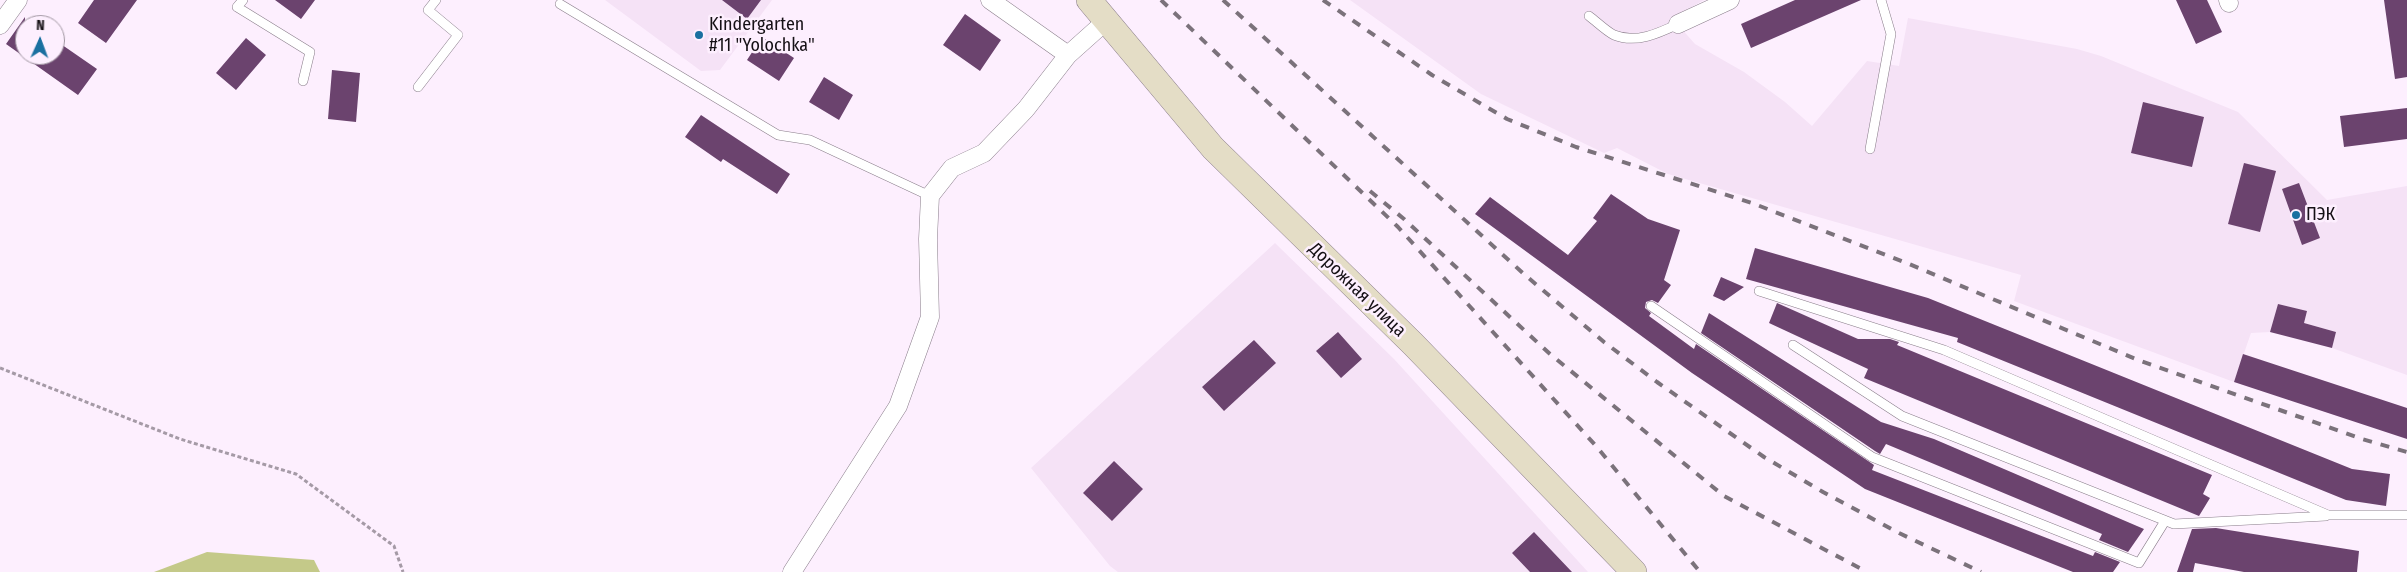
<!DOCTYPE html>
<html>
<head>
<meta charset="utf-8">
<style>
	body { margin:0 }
	#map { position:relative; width:2407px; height:572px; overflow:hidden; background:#fdeffe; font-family:"Fira Sans Condensed",sans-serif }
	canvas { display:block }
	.north { position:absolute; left:15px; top:15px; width:50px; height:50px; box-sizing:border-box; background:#fdeffe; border:1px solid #a096a1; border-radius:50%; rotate:2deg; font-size:14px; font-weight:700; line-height:20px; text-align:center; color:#151015 }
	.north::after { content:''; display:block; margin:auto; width:18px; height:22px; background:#1a70a0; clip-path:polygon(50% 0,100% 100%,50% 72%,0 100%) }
</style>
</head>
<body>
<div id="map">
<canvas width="2407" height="572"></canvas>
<div class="north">N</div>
</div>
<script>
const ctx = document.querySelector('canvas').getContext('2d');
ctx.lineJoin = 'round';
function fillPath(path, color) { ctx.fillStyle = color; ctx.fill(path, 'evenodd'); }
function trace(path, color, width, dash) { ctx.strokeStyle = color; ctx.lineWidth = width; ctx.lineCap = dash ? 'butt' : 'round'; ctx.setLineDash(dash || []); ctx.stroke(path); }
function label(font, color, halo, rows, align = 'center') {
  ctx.font = font + ' "Fira Sans Condensed",sans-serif'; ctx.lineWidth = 5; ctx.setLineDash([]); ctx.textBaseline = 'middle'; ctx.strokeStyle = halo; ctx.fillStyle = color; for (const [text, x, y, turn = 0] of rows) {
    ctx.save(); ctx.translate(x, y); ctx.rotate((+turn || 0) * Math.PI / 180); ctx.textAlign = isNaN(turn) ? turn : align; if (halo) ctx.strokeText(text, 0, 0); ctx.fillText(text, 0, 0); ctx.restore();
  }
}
fillPath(new Path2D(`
	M605 0H772L720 70 701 71Z
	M1350 0H1704L1672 18 1695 44 1744 72 1785 102 1812 126 1867 61 1899 66 1908 18 2077 49 2101 56 2238 112 2327 200 2407 186V375L2332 348 2336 332 2304 323 2306 311 2278 304 2270 332 2251 333 2234 382 2014 301 2021 275 1668 174 1617 148 1604 153 1481 94Z
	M1275 243 1394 359 1588 572H1118L1110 566 1031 468Z`), '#f5e2f6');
fillPath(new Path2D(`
	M207 552 314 560 320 572H154Z`), '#c4c989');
fillPath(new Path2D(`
	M94 0H137L106 43 78 23Z
	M275 0H315L301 19Z
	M722 0H761L747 19Z
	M1795 0H1861L1751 48 1741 24Z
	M2176 0H2207L2222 32 2196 44Z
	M2384 0H2407V77L2395 79Z
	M965 14 1001 40 980 71 943 45Z
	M25 17V55H55V40L97 69 78 95 6 44Z
	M762 37 794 58 779 81 747 60Z
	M246 38 266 55 236 90 216 73Z
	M332 70 360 73 356 122 328 119Z
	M824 77 853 95 839 120 809 102Z
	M2143 102 2204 117 2192 167 2131 153Z
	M2407 108V139L2344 147 2340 116Z
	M701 115 790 174 777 194 723 159 721 162 685 137Z
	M2244 163 2276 171 2260 232 2228 224Z
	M2299 183 2320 238 2302 245 2282 189Z
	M1611 194 1648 219 1680 230 1664 280 1671 285 1658 303 1652 300 1646 302 1645 308 1651 313 1649 316 1694 349 1696 344 1874 465 1872 470 2093 556 2095 552 2120 562 2113 572H2073L1865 489 1692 373 1475 214 1490 197 1568 255 1597 221 1593 218Z
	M1755 248 1928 298 2352 469 2390 474 2386 506 2346 500 1957 342 1958 338 1746 279Z
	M1721 277 1744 287 1724 301 1713 296Z
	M1777 303 1858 339H1890L1899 342 1897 345 2212 475 2203 494 2210 498 2199 516 1864 378 1868 369 1769 323Z
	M2278 304 2307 311 2304 323 2336 332 2332 348 2270 332Z
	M1709 313 1881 422 1934 439 2144 529 2128 552 2099 540 2102 534 1886 444 1880 454 1875 451 1701 333Z
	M1338 332 1362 359 1341 378 1316 351Z
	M1254 340 1276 363 1224 411 1202 387Z
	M2243 354 2407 408V439L2234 382Z
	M1114 461 1143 489 1112 521 1083 493Z
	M2216 528 2359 551 2357 572H2244L2195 563 2193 572H2177L2192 529Z
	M1534 532 1572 572H1530L1512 553Z`), '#6b436e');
const lane = new Path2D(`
	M243 0 237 7 310 52 303 81
	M560 4 778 135 810 140 930 196
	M1589 16C1597 22 1606 31 1614 35 1636 44 1659 33 1678 24
	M418 87 458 35 428 10 436 0
	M1870 149 1891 34 1881 0
	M1759 291 1944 350 2328 515H2407
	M1651 306 1872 457 2139 563 2165 521
	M1793 345 1902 416 2174 524 2326 516`);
const street = new Path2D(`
	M990 0 1068 55
	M2228 0 2229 3
	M1678 24 1730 0
	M0 25 18 0
	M792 572 898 406 930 317 928 239 930 196 952 168 984 153 1026 109 1068 55 1106 21`);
const secondary = new Path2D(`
	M1089 0 1213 148 1413 344 1634 572`);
trace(lane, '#897d8a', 10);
trace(street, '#897d8a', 19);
trace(secondary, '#897d8a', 26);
trace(new Path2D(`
	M0 368 180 439 296 474 394 546 403 572`), '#a59aa6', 3, [4, 2.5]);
trace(lane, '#fff', 9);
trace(street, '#fff', 18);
trace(secondary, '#e4ddc6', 25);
trace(new Path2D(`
	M1161 0 1398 227 1596 446 1700 572
	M1223 0 1525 275 1604 342 1657 382 1764 457 1823 492 1899 533 1981 572
	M1323 0 1432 75 1507 119 1576 147 1752 203 1909 264 2138 360 2362 439 2407 452
	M1370 191 1404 219 1550 354 1724 496 1867 572`), '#7b727b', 4, [9, 9]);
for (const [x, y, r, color] of [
	[699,35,5,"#1a70a0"],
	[2296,215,5,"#1a70a0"]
]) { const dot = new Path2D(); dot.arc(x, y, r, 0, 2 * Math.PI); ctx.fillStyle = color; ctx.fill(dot); trace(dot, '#fdeffe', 2); }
label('18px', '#151015', '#fdeffe', [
	["Kindergarten",709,25],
	["#11 \"Yolochka\"",709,46],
	["ПЭК",2306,215]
], 'left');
label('18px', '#151015', '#fdeffe', [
	["Дорожная улица",1357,290,44]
]);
</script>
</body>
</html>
